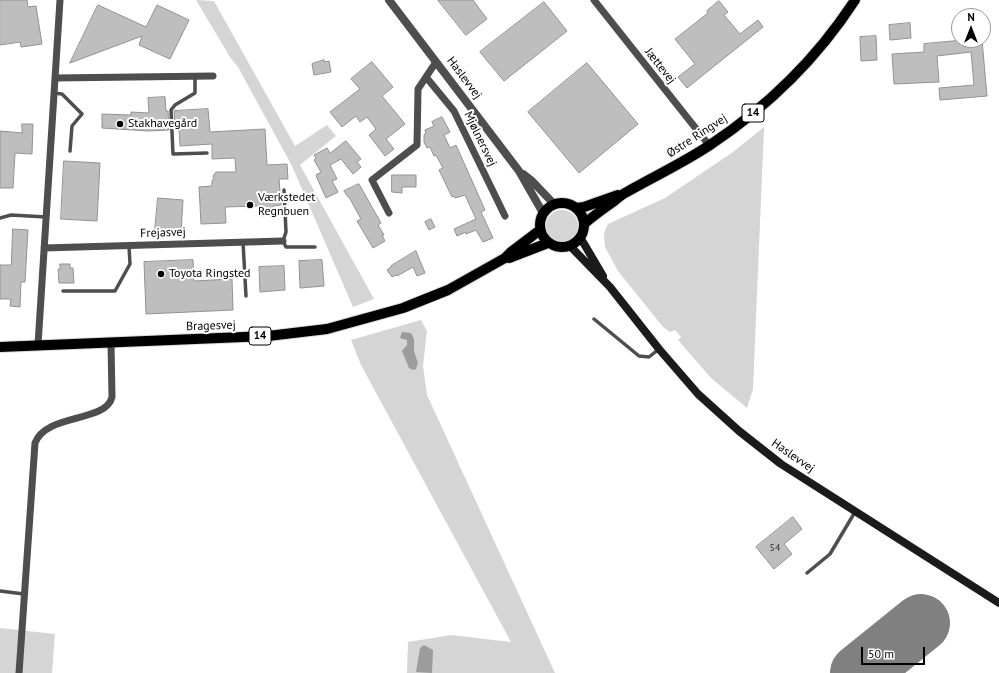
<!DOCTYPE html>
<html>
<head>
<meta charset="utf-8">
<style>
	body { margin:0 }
	#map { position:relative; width:999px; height:673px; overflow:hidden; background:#fff; font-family:"PT Sans",sans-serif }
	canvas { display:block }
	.north { position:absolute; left:951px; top:8px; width:40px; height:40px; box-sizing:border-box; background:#fff; border:1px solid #999; border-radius:50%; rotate:0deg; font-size:11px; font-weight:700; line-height:16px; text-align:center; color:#000 }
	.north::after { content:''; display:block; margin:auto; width:14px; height:18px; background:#000; clip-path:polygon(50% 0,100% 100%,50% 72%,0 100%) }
	.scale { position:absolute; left:861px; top:647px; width:64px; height:18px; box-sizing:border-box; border:2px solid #000; border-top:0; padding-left:5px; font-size:12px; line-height:14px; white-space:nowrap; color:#000; -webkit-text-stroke:3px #fff; paint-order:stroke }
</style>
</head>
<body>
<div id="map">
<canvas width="999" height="673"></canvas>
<div class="north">N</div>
<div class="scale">50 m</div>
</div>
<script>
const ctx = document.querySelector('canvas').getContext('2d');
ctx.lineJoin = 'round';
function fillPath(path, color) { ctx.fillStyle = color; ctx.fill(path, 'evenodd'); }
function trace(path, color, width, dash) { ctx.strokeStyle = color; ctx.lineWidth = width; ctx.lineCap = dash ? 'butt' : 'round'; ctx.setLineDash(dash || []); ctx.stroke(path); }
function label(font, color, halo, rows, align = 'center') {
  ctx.font = font + ' "PT Sans",sans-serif'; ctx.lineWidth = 4; ctx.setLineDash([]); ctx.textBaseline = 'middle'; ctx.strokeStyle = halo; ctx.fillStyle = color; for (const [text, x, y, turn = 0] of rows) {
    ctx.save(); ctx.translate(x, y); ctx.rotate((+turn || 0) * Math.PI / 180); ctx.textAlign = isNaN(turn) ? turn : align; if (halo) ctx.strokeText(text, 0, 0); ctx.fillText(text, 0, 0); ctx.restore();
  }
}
fillPath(new Path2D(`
	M196 0 214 1 295 146 327 125 336 136 300 165 374 299 353 307 292 166 238 67 230 57Z
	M764 127 753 389 747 408 711 378 678 340 681 337 675 330 670 332 663 327 618 271 605 247 604 233 608 224 665 198 733 152Z
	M546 226a16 16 0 1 1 32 0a16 16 0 1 1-32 0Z
	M421 320 427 331 423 366 427 395 555 673H407L408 642 451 635 511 642 361 365 351 340Z
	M0 628 55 634 52 673H0Z`), '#d5d5d5');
fillPath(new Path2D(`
	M402 332 411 333 414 339V351L418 363 416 369 413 370 409 368 402 351 407 345V340L400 338Z
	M424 645 433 650 432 673 416 672 420 648Z`), '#9c9c9c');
trace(new Path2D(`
	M859 673 921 623`), '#808080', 58);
const building = new Path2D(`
	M0 0H27L28 7 36 6 42 44 21 47 20 42 0 45Z
	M438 0H473L487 19 466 35Z
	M719 1 728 12 724 15 740 34 758 20 763 27 687 88 678 77 695 64 675 39 708 13 707 11Z
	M544 2 567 31 504 81 480 52Z
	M98 5 146 27 157 5 189 20 170 59 139 45 142 36 70 63Z
	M910 23 911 38 890 40 889 25Z
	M876 36 877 60 861 61 860 37Z
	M964 40H982L987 96 940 100 939 88 974 85 971 52 937 56 939 82 894 84 892 54 924 52V44Z
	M324 60V62L329 61 331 72 314 75 312 64Z
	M372 62 393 87 382 96 405 124 386 139 394 149 385 156 369 135 376 129 367 117 360 122 356 116 342 127 330 112 360 89 351 79Z
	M587 63 638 124 579 173 528 112Z
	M165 97 166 111H168L169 130 148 131 102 128V114L131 115V112L149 113 148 98Z
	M208 109 210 132 265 129 267 165 287 164 288 179H279L281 205 273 206V216H260L259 206 225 207 226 223 201 224 199 187 212 186V181L214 178 213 176 216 172H236L235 158 212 159V144L180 146 179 129 175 130 174 111Z
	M442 117 450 132 444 135 450 148 456 145 485 210 481 212 493 238 483 242 476 230 466 234V232L457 236 454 229 476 219 465 195 455 198 453 196 452 197 439 170 443 168 436 155 434 156 430 147 427 148 424 142V135L426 133 425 130 434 126 432 122Z
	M22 124H33L32 154 15 153 13 188H0V131L22 133Z
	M346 141 361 159 357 162 361 167 353 174 341 159 330 165 337 179 332 181 338 192 326 198 317 178 316 175 321 172 314 160 316 158 314 155 327 148 330 153Z
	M64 161 100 163 97 221 61 219Z
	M392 175H416V187H402V193L392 192Z
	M359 184 381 223 378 225 384 235H382L385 241 373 248 357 221 361 219 349 197H348L344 191Z
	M158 198 183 200 181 232 155 230Z
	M431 219 435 227 429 230 425 222Z
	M13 229 28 230 25 282H21L20 307 10 306 11 299H0V265H11Z
	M416 251 425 273 417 276 413 267 397 276 396 275 392 277 387 270 391 267V266Z
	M193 260 194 281 232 279 233 310 146 314 144 262Z
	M322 260 324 286 300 288 299 261Z
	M60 264H70V268H73L74 283H59L58 269H60Z
	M284 266 285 290 260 292 259 267Z
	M793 517 802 529 784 544 792 554 774 569 756 547Z`);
fillPath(building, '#bebebe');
trace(building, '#929292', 1);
const primary = new Path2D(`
	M540 225a22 22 0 1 1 44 0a22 22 0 1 1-44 0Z
	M576 208 584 207 618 195
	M584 224C593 216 603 209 613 202 617 199 621 195 625 193 653 177 683 163 710 145 767 107 818 57 855 0
	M509 258 548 243
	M0 347 268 336 327 329 403 308 448 290 505 258 511 252 540 230`);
trace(primary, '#dbdbdb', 12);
trace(new Path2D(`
	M195 76V93L175 105 171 110 173 154 207 153
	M54 93 62 94 82 114 72 126 70 151
	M284 190 286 232 283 241 286 247H315
	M0 218 11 215 46 217
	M243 242 246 296
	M63 291H115L130 264 129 246
	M594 319 639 356 649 357 659 349
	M807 573 830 554 855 512
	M0 591 24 594`), '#4e4e4e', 3.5);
trace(new Path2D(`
	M594 0 709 145
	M426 77 454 111 505 216
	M55 78 213 76
	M389 213 372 180 417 145 418 89 436 62
	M44 248 283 241
	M38 345 60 0
	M19 673 35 443C46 413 106 423 112 397L111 343`), '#4e4e4e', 7);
trace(new Path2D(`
	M389 0 519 171 543 213
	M523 174 532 181 554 204`), '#4e4e4e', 8);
trace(new Path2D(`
	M580 237 603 276
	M570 246 610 287 659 349 698 394 739 431 781 464 999 603`), '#1b1b1b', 8);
trace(primary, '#000', 10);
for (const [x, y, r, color] of [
	[120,124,4,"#000"],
	[250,205,4,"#000"],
	[161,274,4,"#000"]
]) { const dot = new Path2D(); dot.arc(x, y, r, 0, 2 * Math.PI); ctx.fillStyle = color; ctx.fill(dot); trace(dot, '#fff', 1.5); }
label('10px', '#303030', null, [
	["54",775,548]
]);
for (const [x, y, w] of [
	[753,113,22],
	[260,336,22]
]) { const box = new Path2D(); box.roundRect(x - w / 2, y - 9, w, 18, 3); ctx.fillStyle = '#fff'; ctx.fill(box); trace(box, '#000', 1); }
label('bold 11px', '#000', null, [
	["14",753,113],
	["14",260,336]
]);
label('12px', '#000', '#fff', [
	["Jættevej",660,66,52],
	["Haslevvej",464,78,53],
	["Østre Ringvej",697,136,-33],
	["Mjølnersvej",480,139,64],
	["Frejasvej",163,233,-2],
	["Bragesvej",211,326,-2],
	["Haslevvej",793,456,35]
]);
label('12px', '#000', '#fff', [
	["Stakhavegård",128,124],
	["Værkstedet",258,198],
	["Regnbuen",258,212],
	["Toyota Ringsted",169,274]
], 'left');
</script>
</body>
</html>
